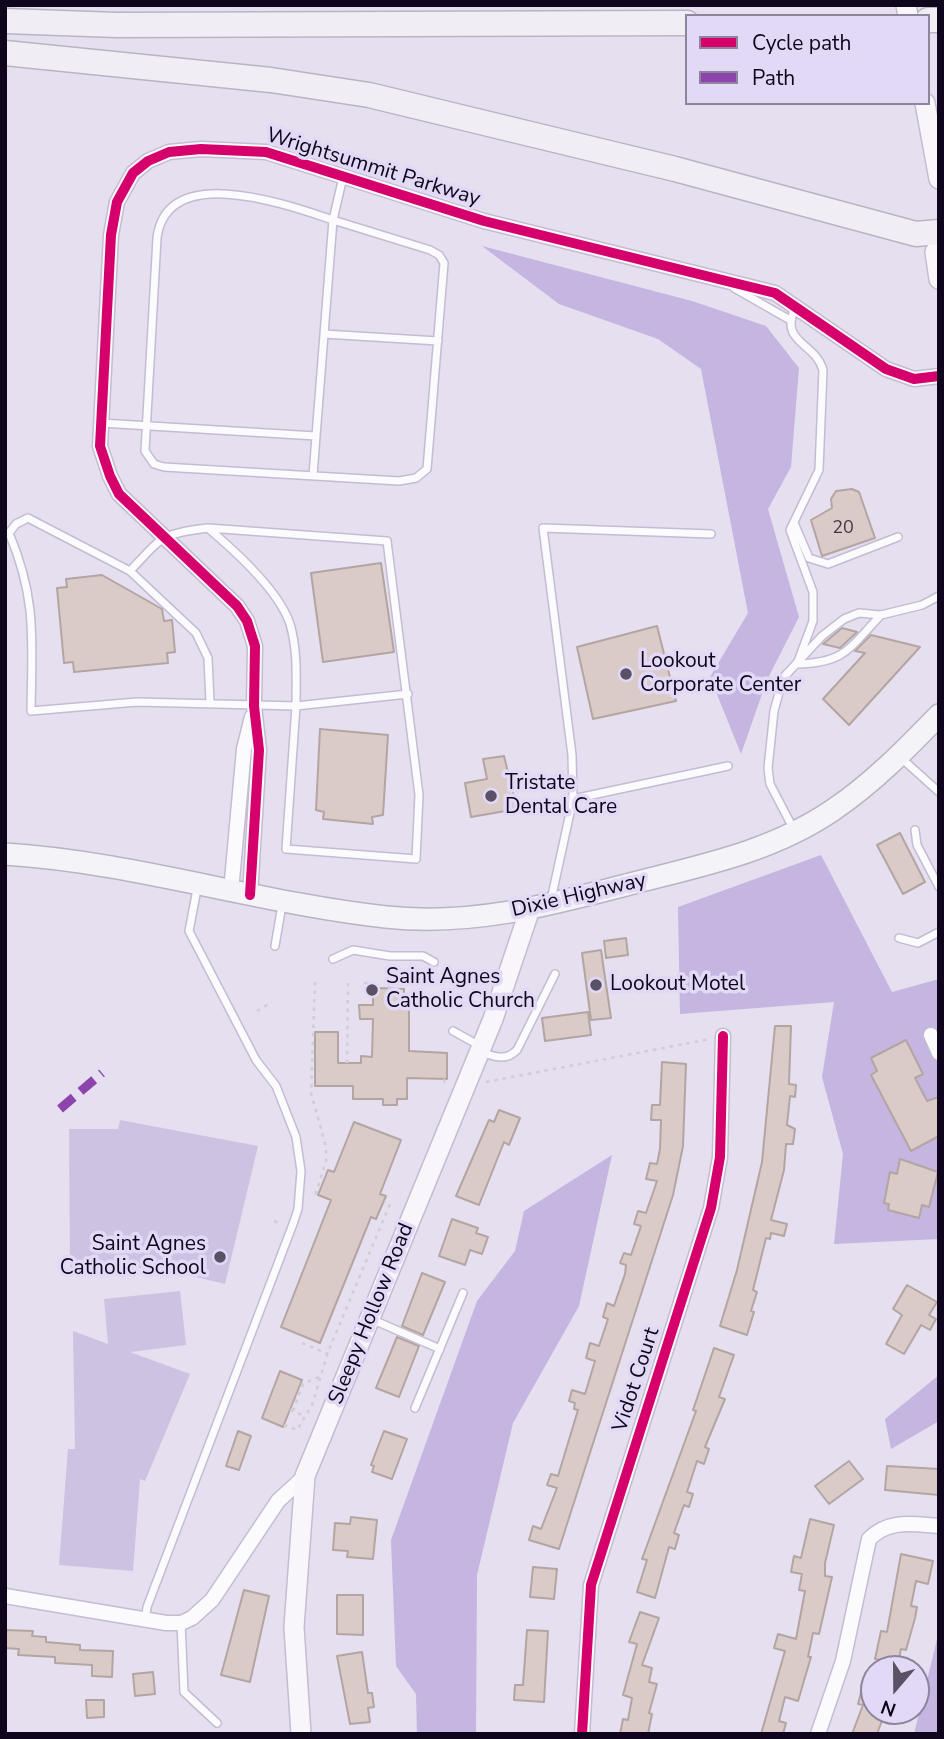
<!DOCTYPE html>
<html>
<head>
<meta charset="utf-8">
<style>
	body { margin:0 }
	#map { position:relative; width:944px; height:1739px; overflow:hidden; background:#e5dff0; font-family:"Nunito Sans",sans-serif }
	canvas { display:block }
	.frame { position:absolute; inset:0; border:7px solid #0f051d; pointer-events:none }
	.legend { position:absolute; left:685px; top:14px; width:245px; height:91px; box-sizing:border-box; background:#e2d9f6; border:2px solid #8e849f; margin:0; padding:9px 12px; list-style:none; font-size:21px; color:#0f051d }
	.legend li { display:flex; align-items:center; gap:14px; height:35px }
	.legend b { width:35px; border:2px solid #8e849f }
	.north { position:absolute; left:860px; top:1655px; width:70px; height:70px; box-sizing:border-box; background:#e2d9f6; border:2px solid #8e849f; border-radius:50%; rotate:200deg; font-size:19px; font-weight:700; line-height:28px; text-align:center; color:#0f051d }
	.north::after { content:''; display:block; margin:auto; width:24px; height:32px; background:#5a5167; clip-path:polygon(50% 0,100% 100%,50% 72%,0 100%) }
</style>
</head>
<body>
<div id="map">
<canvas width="944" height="1739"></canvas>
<div class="frame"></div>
<ul class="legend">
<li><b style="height:9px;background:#d6006c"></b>Cycle path</li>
<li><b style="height:9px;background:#8e44ad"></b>Path</li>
</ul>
<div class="north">N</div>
</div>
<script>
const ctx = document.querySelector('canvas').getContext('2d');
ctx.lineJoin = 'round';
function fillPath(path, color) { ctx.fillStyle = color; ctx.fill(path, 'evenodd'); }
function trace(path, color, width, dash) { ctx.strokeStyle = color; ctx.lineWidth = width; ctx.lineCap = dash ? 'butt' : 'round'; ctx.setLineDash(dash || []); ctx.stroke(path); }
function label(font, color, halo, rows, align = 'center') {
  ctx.font = font + ' "Nunito Sans",sans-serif'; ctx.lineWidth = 7; ctx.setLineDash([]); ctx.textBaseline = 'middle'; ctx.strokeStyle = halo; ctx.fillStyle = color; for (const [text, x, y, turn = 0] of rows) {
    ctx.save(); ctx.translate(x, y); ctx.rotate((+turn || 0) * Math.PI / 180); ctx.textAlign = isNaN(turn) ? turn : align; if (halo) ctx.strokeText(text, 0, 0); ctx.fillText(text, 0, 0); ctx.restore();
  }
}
fillPath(new Path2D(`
	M120 1120 258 1146 225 1284 167 1270 159 1264 158 1268H70L69 1129H118Z
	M180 1291 186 1345 130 1352 190 1374 145 1481 140 1479 133 1571 59 1565 68 1449H75L73 1331 108 1344 104 1299Z`), '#cdc2e2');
fillPath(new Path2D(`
	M482 246 692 301 766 326 799 368 791 467 768 509 799 617 767 680 741 754 710 677 748 613 701 369 658 339 559 304Z
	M821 855 892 992 939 979V1239L834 1244 843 1154 822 1077 834 1002 680 1014 678 907Z
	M612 1155 579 1306 513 1423 477 1575 476 1734H417L416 1694 396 1666 391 1540 477 1301 515 1251 524 1211Z
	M939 1375V1421L891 1449 885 1419Z
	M939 1631V1734H914Z`), '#c4b5e1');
const building = new Path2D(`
	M852 489 859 492 875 538 822 556 811 520 832 508 831 499 836 491Z
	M381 563 394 652 323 662 311 573Z
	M102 575 162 609 164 621 172 620 175 652 167 653 168 663 74 672 73 662 64 663 57 588 67 587 66 579Z
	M657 626 676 701 593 719 577 647Z
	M842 628 857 632 840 648 823 644Z
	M871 635 920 647 849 725 823 699 865 653 855 651Z
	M320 729 388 735 383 815 372 817 373 824 323 819 324 812 316 810Z
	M504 756 517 809 471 817 465 783 487 779 483 759Z
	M900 833 925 882 903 894 877 845Z
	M626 938 628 955 606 958 604 941Z
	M601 950 611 1018 591 1020 582 953Z
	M377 988 404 989V995H409V1051L447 1053V1079L407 1078V1099H397V1105H383V1099H353V1086H315V1032H338V1063H361V1056L372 1057 373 1019H360L359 1005H373V995H377Z
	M588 1012 591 1035 545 1041 542 1018Z
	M775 1026H791L789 1084 796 1085 795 1097 790 1096 787 1125 795 1129 793 1144H786L784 1170 771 1220 787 1224 784 1236 771 1233 770 1239 766 1238 753 1290 757 1292 751 1311 754 1312 747 1335 720 1326 737 1270 762 1162Z
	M906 1040 923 1074 915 1078 927 1101 939 1097V1136L911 1151 871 1075 877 1071 871 1058Z
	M662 1062 686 1064 683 1146 673 1195 559 1549 529 1540 533 1526 541 1529 557 1488 547 1485 551 1474 558 1476 578 1410 574 1409 575 1403 569 1401 572 1390 585 1394 595 1361 586 1358 590 1343 599 1346 608 1319 603 1317 607 1303 614 1306 625 1274 626 1265 620 1263 624 1253 631 1255 641 1226 634 1224 638 1211 646 1213 657 1181 646 1179 650 1163 657 1164 660 1149 661 1120H651L652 1105H660Z
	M499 1110 520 1118 509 1145 504 1142 479 1205 456 1196 489 1120 494 1122Z
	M354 1122 401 1140 380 1194 386 1196 376 1219 371 1217 320 1343 281 1327 331 1200 318 1195 328 1170 334 1172Z
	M900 1159 938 1172 929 1207 922 1205 919 1218 888 1210 889 1204 884 1203 890 1172 897 1174Z
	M452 1219 478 1228 476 1233 488 1237 482 1254 470 1250 465 1265 439 1256Z
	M422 1273 445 1282 423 1335 402 1326Z
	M907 1285 937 1302 929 1315 936 1319 930 1330 921 1325 904 1354 886 1344 902 1315 893 1309Z
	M397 1337 419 1346 399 1397 376 1388Z
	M714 1348 734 1355 719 1397 725 1399 705 1447 709 1449 704 1464 697 1461 687 1492 693 1494 689 1507 684 1505 674 1533 679 1535 675 1549 669 1547 655 1598 637 1592 647 1560 642 1559 696 1411 693 1410Z
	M280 1371 302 1380 283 1427 262 1418Z
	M238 1431 251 1436 239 1470 226 1466Z
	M384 1431 407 1439 392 1479 372 1472 374 1466 371 1465Z
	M849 1461 863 1479 829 1504 815 1486Z
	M887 1466 939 1469V1495L885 1490Z
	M351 1517 377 1520 373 1559 347 1557 348 1551 333 1550 335 1523 350 1524Z
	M810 1519 834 1525 825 1563V1576L832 1577 819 1634 813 1633 808 1657H811L798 1701 785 1697 779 1721 786 1723 783 1734H761L785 1651 774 1648 778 1634 796 1639 805 1591 799 1590 802 1574 791 1572 794 1556 801 1558Z
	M901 1554 933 1561 928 1584 916 1581 911 1606 917 1607 915 1618 906 1650 901 1649 898 1664 875 1659 881 1631 887 1632Z
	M533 1567 557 1569 554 1599 530 1597Z
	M244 1590 269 1596 250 1682 221 1675Z
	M337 1595H363V1635L337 1634Z
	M640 1612 659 1618 642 1665 652 1668 649 1682 657 1684 649 1713 652 1714 648 1734H620L623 1719 628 1720 632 1698 623 1695 637 1644 629 1642Z
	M5 1630 33 1631 32 1636 46 1637V1642L80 1645V1650L113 1651 112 1677 92 1676V1665L55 1663V1657L18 1655 19 1649 5 1648Z
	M527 1630 548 1631 544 1702 514 1700 515 1685H523Z
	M362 1652 368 1693H372L374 1707 368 1708 370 1722 350 1724 337 1656Z
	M153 1672 155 1694 135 1696 133 1674Z
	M873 1680 874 1711H885L880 1726 877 1734H852L863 1705 858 1704 862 1689 869 1691Z
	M86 1700H104V1717L87 1718Z`);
fillPath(building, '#dacbc8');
trace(building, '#b3a5a2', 2);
const service = new Path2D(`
	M734 288 790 320
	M795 308C779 343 815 342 823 370L819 470 790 530 813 592V621L797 664
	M324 334 438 341
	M101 423 316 436 333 220 430 250 439 255 444 263 427 469 416 478 399 481 164 467 154 464 145 451 157 238C167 161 288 205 333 220L343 177
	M313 476 316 436
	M794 523 809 558 828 564 898 537
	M209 529C235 551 279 591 290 624 298 651 296 679 296 706L408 694
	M130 571C163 536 160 534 208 528L387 541 419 795 416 859 286 849 296 706 137 702 31 711C32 640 37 599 9 533L16 524 28 518 130 571 196 633 208 658 210 702
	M797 664C846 663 849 648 881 615
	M900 757 939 792
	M573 799 728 766
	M793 828 770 784 768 768 774 711 783 678 822 636 844 619 859 613 881 615 922 605 939 596
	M915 830 917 845 939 887
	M551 900 573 799 572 755 543 528 711 534
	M899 938 918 943 939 932
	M275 946 282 905
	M333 959 353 950 390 956H423L434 962
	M453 1031 480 1046
	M480 1052C494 1056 505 1062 517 1050L555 974
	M371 1319 440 1349
	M415 1408 463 1293
	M145 1621 147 1607 293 1224 298 1209 301 1171 296 1137 276 1086 256 1060 189 931 198 884
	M181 1623 184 1692 217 1723`);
const minor = new Path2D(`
	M231 891 244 749 252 717
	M250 895 259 750 254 706 255 646 247 621 237 606 119 494 110 476 100 446 111 235 117 202 133 173 148 161 169 152 201 149 266 152 484 221 775 293 886 369 914 379 939 376
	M931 1035 939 1053
	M5 1596 166 1623H181L192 1618 212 1600 278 1501 305 1476
	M582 1734 591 1585 711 1208 720 1157 723 1036
	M818 1734 843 1661 869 1539C889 1519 913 1524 939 1526`);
const secondary = new Path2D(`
	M906 5 908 16
	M925 103 939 179
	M939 246 935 252 939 279
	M301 1734 294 1627 305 1476 493 1019 530 909`);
const primary = new Path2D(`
	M5 854C134 862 258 903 386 917 470 926 546 906 626 885 698 866 770 853 833 810 873 783 906 749 939 715`);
const motorway = new Path2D(`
	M928 20H939
	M5 21 117 25 687 23
	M5 53 271 80 369 95 675 169 916 234 939 232`);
trace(service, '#c4bcd2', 10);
trace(minor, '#c4bcd2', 17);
trace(secondary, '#c4bcd2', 22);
trace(primary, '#b9b4c2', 24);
trace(motorway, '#b9b4c2', 27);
trace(new Path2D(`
	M315 982 311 1093 326 1147V1161L315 1196
	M364 983H373
	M389 989V967
	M257 1011 272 1002
	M347 1063 348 983
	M444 1079 445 1085
	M486 1082 710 1039
	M274 1221 282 1224
	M302 1343 328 1354
	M290 1410 305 1416
	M293 1411 303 1384 319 1377
	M284 1425 297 1430 312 1405 328 1352 390 1204 384 1202`), '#d0cdd3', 2.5, [3.5, 5]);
trace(service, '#fbfafd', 7);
trace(minor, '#fbfafd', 14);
trace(secondary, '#f8f6fa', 19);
trace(primary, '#f4f3f8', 21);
trace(motorway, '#f0edf4', 24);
trace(new Path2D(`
	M60 1109 102 1073`), '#8e44ad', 9, [18, 9]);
trace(new Path2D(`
	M250 895 259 750 254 706 255 646 247 621 237 606 119 494 110 476 100 446 111 235 117 202 133 173 148 161 169 152 201 149 266 152 484 221 775 293 886 369 914 379 939 376
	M582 1734 591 1585 711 1208 720 1157 723 1036`), '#d6006c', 10);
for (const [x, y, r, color] of [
	[626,674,7,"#5a5167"],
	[491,796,7,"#5a5167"],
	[596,985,7,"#5a5167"],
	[372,990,7,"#5a5167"],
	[220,1257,7,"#5a5167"]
]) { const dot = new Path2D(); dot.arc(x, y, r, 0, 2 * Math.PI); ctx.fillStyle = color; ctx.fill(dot); trace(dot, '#e2d9f6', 2.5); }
label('18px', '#423648', null, [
	["20",843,529]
]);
label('21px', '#0f051d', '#e2d9f6', [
	["Wrightsummit Parkway",373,168,17],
	["Dixie Highway",579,896,-13],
	["Sleepy Hollow Road",372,1314,-68],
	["Vidot Court",637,1380,-72]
]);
label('21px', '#0f051d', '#e2d9f6', [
	["Lookout",640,662],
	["Corporate Center",640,686],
	["Tristate",505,784],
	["Dental Care",505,808],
	["Saint Agnes",386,978],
	["Catholic Church",386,1002],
	["Lookout Motel",610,985],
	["Saint Agnes",206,1245,"right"],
	["Catholic School",206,1269,"right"]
], 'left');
</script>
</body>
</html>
